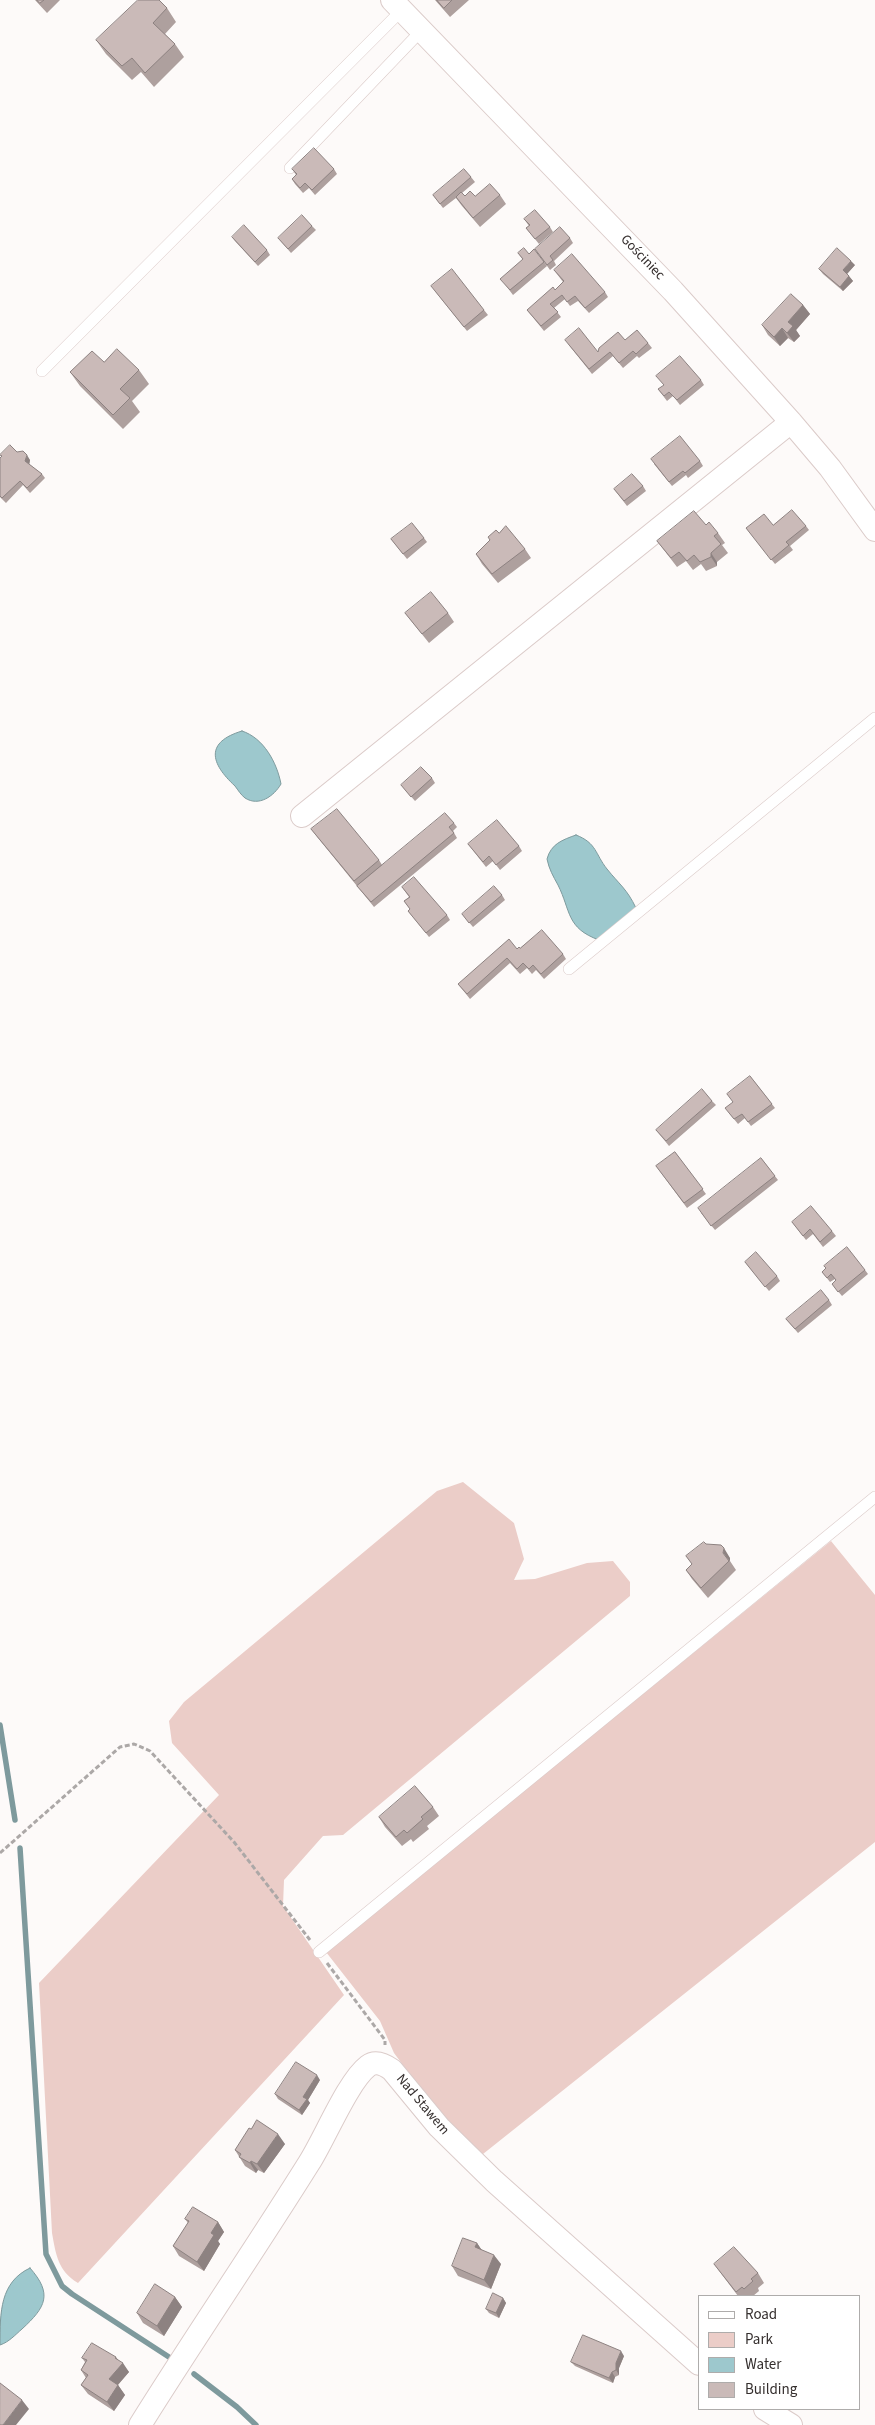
<!DOCTYPE html>
<html>
<head>
<meta charset="utf-8">
<style>
	body { margin:0 }
	#map { position:relative; width:875px; height:2425px; overflow:hidden; background:#fdfaf9; font-family:"Source Sans 3",sans-serif }
	canvas { display:block }
	.legend { position:absolute; left:698px; top:2295px; width:162px; height:115px; box-sizing:border-box; background:#fff; border:1px solid #aeacab; margin:0; padding:6px 9px; list-style:none; font-size:15px; color:#352f2e }
	.legend li { display:flex; align-items:center; gap:10px; height:25px }
	.legend b { width:25px; border:1px solid #aeacab }
</style>
</head>
<body>
<div id="map">
<canvas width="875" height="2425"></canvas>
<ul class="legend">
<li><b style="height:6px;background:#fff"></b>Road</li>
<li><b style="height:14px;background:#ebcdc8"></b>Park</li>
<li><b style="height:14px;background:#9dc8cd"></b>Water</li>
<li><b style="height:14px;background:#cabab8"></b>Building</li>
</ul>
</div>
<script>
const ctx = document.querySelector('canvas').getContext('2d');
ctx.lineJoin = 'round';
function fillPath(path, color) { ctx.fillStyle = color; ctx.fill(path, 'evenodd'); }
function trace(path, color, width, dash) { ctx.strokeStyle = color; ctx.lineWidth = width; ctx.lineCap = dash ? 'butt' : 'round'; ctx.setLineDash(dash || []); ctx.stroke(path); }
function label(font, color, halo, rows, align = 'center') {
  ctx.font = font + ' "Source Sans 3",sans-serif'; ctx.lineWidth = 4; ctx.setLineDash([]); ctx.textBaseline = 'middle'; ctx.strokeStyle = halo; ctx.fillStyle = color; for (const [text, x, y, turn = 0] of rows) {
    ctx.save(); ctx.translate(x, y); ctx.rotate((+turn || 0) * Math.PI / 180); ctx.textAlign = isNaN(turn) ? turn : align; if (halo) ctx.strokeText(text, 0, 0); ctx.fillText(text, 0, 0); ctx.restore();
  }
}
fillPath(new Path2D(`
	M463 1482 514 1523 524 1559 514 1580 535 1579 587 1563 613 1561 630 1582V1596L343 1835 323 1836 284 1880 283 1906 344 1995 78 2283C58 2271 56 2255 52 2233L39 1983 219 1795 172 1743 169 1721 184 1702 437 1491Z
	M831 1541 875 1595V1842L483 2154 441 2116 394 2053 380 2021 326 1952Z`), '#ebcdc8');
const water = new Path2D(`
	M242 731C264 738 277 763 281 784 274 796 259 807 245 798 241 795 238 790 235 786 210 763 205 742 242 731Z
	M576 835C597 843 595 854 607 869 619 884 627 889 636 908L599 940C566 928 571 911 558 885 553 876 549 869 547 859 551 844 562 840 576 835Z
	M30 2268C53 2294 46 2307 22 2329 15 2335 9 2342 0 2345 0 2312 0 2282 30 2268Z`);
fillPath(water, '#9dc8cd');
trace(water, '#7e9a9d', 1);
trace(new Path2D(`
	M0 1725 15 1820
	M20 1848 46 2254 62 2286 72 2294 172 2359
	M194 2374 237 2407 256 2425`), '#7e9a9d', 5.5);
const lane = new Path2D(`
	M290 168 422 30
	M42 371 402 10
	M569 969 875 718
	M319 1952 875 1497`);
const street = new Path2D(`
	M392 0 673 291 791 422 830 468 875 530
	M302 816 791 422
	M765 2409 791 2425
	M140 2425C195 2337 254 2251 309 2163 324 2140 348 2081 368 2066 376 2060 385 2065 392 2070L439 2127 494 2181 699 2364`);
trace(lane, '#dbcbc9', 12);
trace(street, '#dbcbc9', 24);
trace(new Path2D(`
	M0 1853 120 1747 134 1744 150 1751 234 1842 310 1940
	M327 1963 385 2040V2045`), '#aca8a7', 3, [5, 2.5]);
trace(lane, '#fff', 11);
trace(street, '#fff', 22);
fillPath(new Path2D(`
	M35 0H60L47 13Z
	M435 0H469L450 17Z
	M167 8 176 22 165 34 175 44 184 57 154 87 141 72 132 80 106 54 96 40Z
	M292 169H334L337 174 315 195 309 188 303 193 295 184 292 179 296 175Z
	M471 177 475 182 462 193 465 196H475L500 195 506 204 480 227 462 206 456 198 443 208 433 195Z
	M524 219 550 227 553 232 539 244 526 228 529 226Z
	M312 226 316 230 291 253 278 238Z
	M232 237 267 250 270 255 258 266 235 241Z
	M570 238 573 243 554 261 556 265 550 270 535 249Z
	M518 253 529 254 544 262 547 266 513 295 504 283 523 260Z
	M855 265 847 274 853 281 843 291 823 274 819 269Z
	M554 270 605 292 608 297 589 313 578 301 570 306 565 299 554 308 561 317 544 331 527 310 555 290 563 282Z
	M435 291 484 310 488 315 467 331Z
	M803 305 810 314 796 330 800 336 794 342 788 338 780 346 768 335 762 325Z
	M625 340 648 343 652 348 639 358 637 356 623 368 613 356 592 374 568 344 598 352Z
	M104 362 139 370 149 384 132 401 140 412 123 429 80 386 70 372Z
	M701 380 704 385 680 405 673 396 667 401 658 389Z
	M17 452 30 460 29 464 42 474 45 478 30 493 23 485 6 503 0 497V458L2 457 0 455Z
	M700 461 703 466 688 478 686 475 672 486 654 464Z
	M643 486 646 491 627 506 614 489Z
	M706 525 718 533 725 543 722 545 728 553 717 562V566L706 571 701 564 693 570 686 561 677 567 657 541Z
	M773 525 806 526 809 530 790 546 793 550 775 564 746 528Z
	M499 533 525 549 531 558 498 583 482 564 476 554Z
	M424 538 427 542 407 559 391 539Z
	M405 613H448L454 622 429 643Z
	M432 778 435 783 415 801 401 785Z
	M454 823 457 827 453 831 457 838 374 907 318 838 311 829 379 860 382 865Z
	M468 844 519 846 522 851 500 870 493 861 486 867Z
	M402 887 447 915 450 920 429 937 408 911 410 909 404 901 409 897Z
	M502 895 505 900 473 927 462 914Z
	M520 948 563 954 566 959 544 979 536 970 532 974 527 968 520 974 510 963 470 999 458 984 517 949Z
	M750 1076 775 1108 751 1126 745 1118 738 1124 729 1113 733 1102Z
	M712 1101 716 1105 669 1146 656 1130Z
	M675 1152 706 1194 687 1208 656 1166Z
	M761 1158 778 1180 715 1230 701 1213Z
	M792 1222 832 1231 836 1236 823 1247 813 1234 806 1240Z
	M745 1262 777 1276 780 1281 769 1291Z
	M865 1270 868 1274 842 1296 832 1284 836 1281 835 1279 830 1282 822 1272Z
	M829 1300 832 1305 798 1333 786 1319Z
	M706 1544 730 1558V1561L736 1570 708 1598 692 1579 686 1570 692 1564 686 1556Z
	M433 1807 439 1816 427 1826 429 1829 413 1842 411 1839 402 1846 385 1827 379 1817Z
	M320 2080 308 2100 310 2103 302 2115 278 2099 275 2094Z
	M251 2129 285 2144 264 2173 258 2170 256 2173 245 2166 235 2150Z
	M185 2219 218 2222 224 2232 218 2241 220 2244 204 2271 179 2256 173 2246 188 2223Z
	M477 2243 481 2249 501 2264 491 2289 458 2276 452 2266Z
	M714 2264 758 2273 764 2283 758 2288 759 2291 753 2296H738Z
	M175 2297 182 2307 164 2336 143 2323 137 2313Z
	M503 2298 506 2303 499 2318 489 2313 486 2309Z
	M624 2356 619 2368V2375L615 2377 613 2383 575 2366 571 2362Z
	M82 2358 119 2361 129 2372 118 2385 125 2395 114 2411 88 2394 81 2385 86 2378 81 2370 85 2362Z`), '#aea09e');
fillPath(new Path2D(`
	M851 261 855 265 846 275 843 270Z
	M849 276 853 281 843 291 840 287Z
	M803 305 810 314 796 330 800 336 794 342 787 333 788 322Z
	M782 328 788 338 780 346 774 337Z
	M27 455 30 460 29 466 25 461Z
	M711 553 717 562V566L711 557Z
	M724 1548 730 1558V1561L723 1553Z
	M317 2075 320 2080 308 2100 310 2103 302 2115 299 2110 303 2097Z
	M278 2134 285 2144 264 2173 257 2164Z
	M251 2161 258 2170 256 2173 250 2163Z
	M218 2222 224 2232 218 2241 220 2244 204 2271 197 2262 211 2233Z
	M477 2243 483 2252 475 2247Z
	M494 2255 501 2264 491 2289 484 2280Z
	M175 2297 182 2307 164 2336 157 2326Z
	M503 2298 506 2303 499 2318 496 2313Z
	M621 2351 624 2356 619 2368V2375L616 2370V2363Z
	M116 2357 121 2364 123 2363 129 2372 115 2388 109 2379Z
	M612 2372 615 2377 613 2383 609 2378Z
	M118 2385 125 2395 114 2411 107 2402Z
	M22 2400 29 2409 16 2425H3Z`), '#8d8281');
const building = new Path2D(`
	M37 0H44L40 3Z
	M138 0H159L167 8 153 23 175 44 145 73 132 58 122 66 96 40Z
	M437 0H452L444 8Z
	M314 148 334 169 312 190 305 183 300 188 292 179 297 174 292 169Z
	M464 169 471 177 440 204 433 195Z
	M490 184 500 195 473 218 456 197 461 192 465 196 470 191 475 196Z
	M535 210 550 227 535 239 526 228 530 225 524 219Z
	M302 215 312 226 288 249 278 238Z
	M244 225 267 250 255 262 232 237Z
	M560 227 570 238 550 256 553 260 547 265 535 249Z
	M524 248 529 254 534 249 544 262 510 290 500 279 523 259 518 253Z
	M837 248 851 261 843 270 849 276 840 287 819 269Z
	M572 254 605 292 585 308 575 296 567 302 562 295 550 304 558 312 541 326 527 310 553 287 555 290 564 281 554 270Z
	M452 269 484 310 464 327 431 286Z
	M791 294 803 305 788 322 793 326 787 333 782 328 774 337 762 325Z
	M579 328 598 352 599 348 618 332 625 340 637 330 648 343 636 354 633 351 619 363 610 352 589 369 565 340Z
	M117 349 139 370 120 389 130 398 113 415 70 372 92 351 104 362Z
	M680 356 701 380 677 400 669 392 664 396 658 389 664 385 656 376Z
	M680 436 700 461 685 473 683 471 669 482 651 459Z
	M10 445 17 452 23 451 27 455 25 461 42 474 27 488 20 481 2 498 0 496V458L2 456 0 455Z
	M632 474 643 486 624 501 614 489Z
	M792 510 806 526 786 542 789 545 771 560 746 528 764 514 773 525Z
	M694 511 706 525 709 522 718 533 714 536 721 544 711 553V557L700 562 694 555 687 561 679 552 671 558 657 541Z
	M412 523 424 538 403 554 391 539Z
	M506 526 525 549 492 574 476 554 490 540 488 537 496 530 499 533Z
	M431 592 448 613 422 634 405 613Z
	M421 767 432 778 411 797 401 785Z
	M337 809 379 860 354 881 311 829Z
	M445 813 454 823 449 827 454 833 371 902 357 886Z
	M497 820 519 846 496 865 489 856 483 862 468 844Z
	M414 877 447 915 426 933 408 911 410 909 404 901 410 897 402 887Z
	M494 886 502 895 469 923 462 914Z
	M542 930 563 954 541 974 533 965 529 969 523 963 517 969 507 958 467 994 458 984 509 939 517 949 519 947 520 948Z
	M750 1076 772 1104 748 1122 742 1114 734 1119 725 1108 733 1102 727 1094Z
	M702 1089 712 1101 666 1141 656 1130Z
	M675 1152 703 1189 684 1203 656 1166Z
	M761 1158 775 1176 711 1226 698 1208Z
	M811 1206 832 1231 820 1242 810 1229 803 1236 792 1222Z
	M847 1247 865 1270 838 1292 832 1284 836 1280 831 1274 827 1278 822 1272 826 1268 824 1266Z
	M756 1252 777 1276 765 1287 745 1262Z
	M821 1290 829 1300 795 1329 786 1319Z
	M704 1542 706 1544 721 1545 724 1548 723 1553 729 1561 701 1588 686 1570 692 1564 686 1556Z
	M415 1786 433 1807 421 1817 423 1819 407 1833 404 1830 396 1837 379 1817Z
	M296 2062 317 2075 303 2097 307 2099 299 2110 275 2094Z
	M257 2120 278 2134 257 2164 251 2161 250 2163 239 2157 241 2154 235 2150 249 2128 251 2129Z
	M193 2207 218 2222 211 2233 214 2235 197 2262 173 2246 189 2221 185 2219Z
	M463 2238 477 2243 475 2247 494 2255 484 2280 452 2266Z
	M734 2247 758 2273 751 2279 753 2281 744 2289 742 2287 736 2292 714 2264Z
	M155 2284 175 2297 157 2326 137 2313Z
	M493 2293 503 2298 496 2313 486 2309Z
	M583 2335 621 2351 616 2363V2370L612 2372 609 2378 571 2362Z
	M92 2343 116 2357 115 2358 123 2363 109 2379 118 2385 107 2402 81 2385 88 2375 81 2370 87 2360 82 2358Z
	M0 2383 22 2400 3 2425H0Z`);
fillPath(building, '#cabab8');
trace(building, '#8d8281', 1);
label('14px', '#352f2e', '#fff', [
	["Gościniec",642,258,46],
	["Nad Stawem",422,2105,50]
]);
</script>
</body>
</html>
